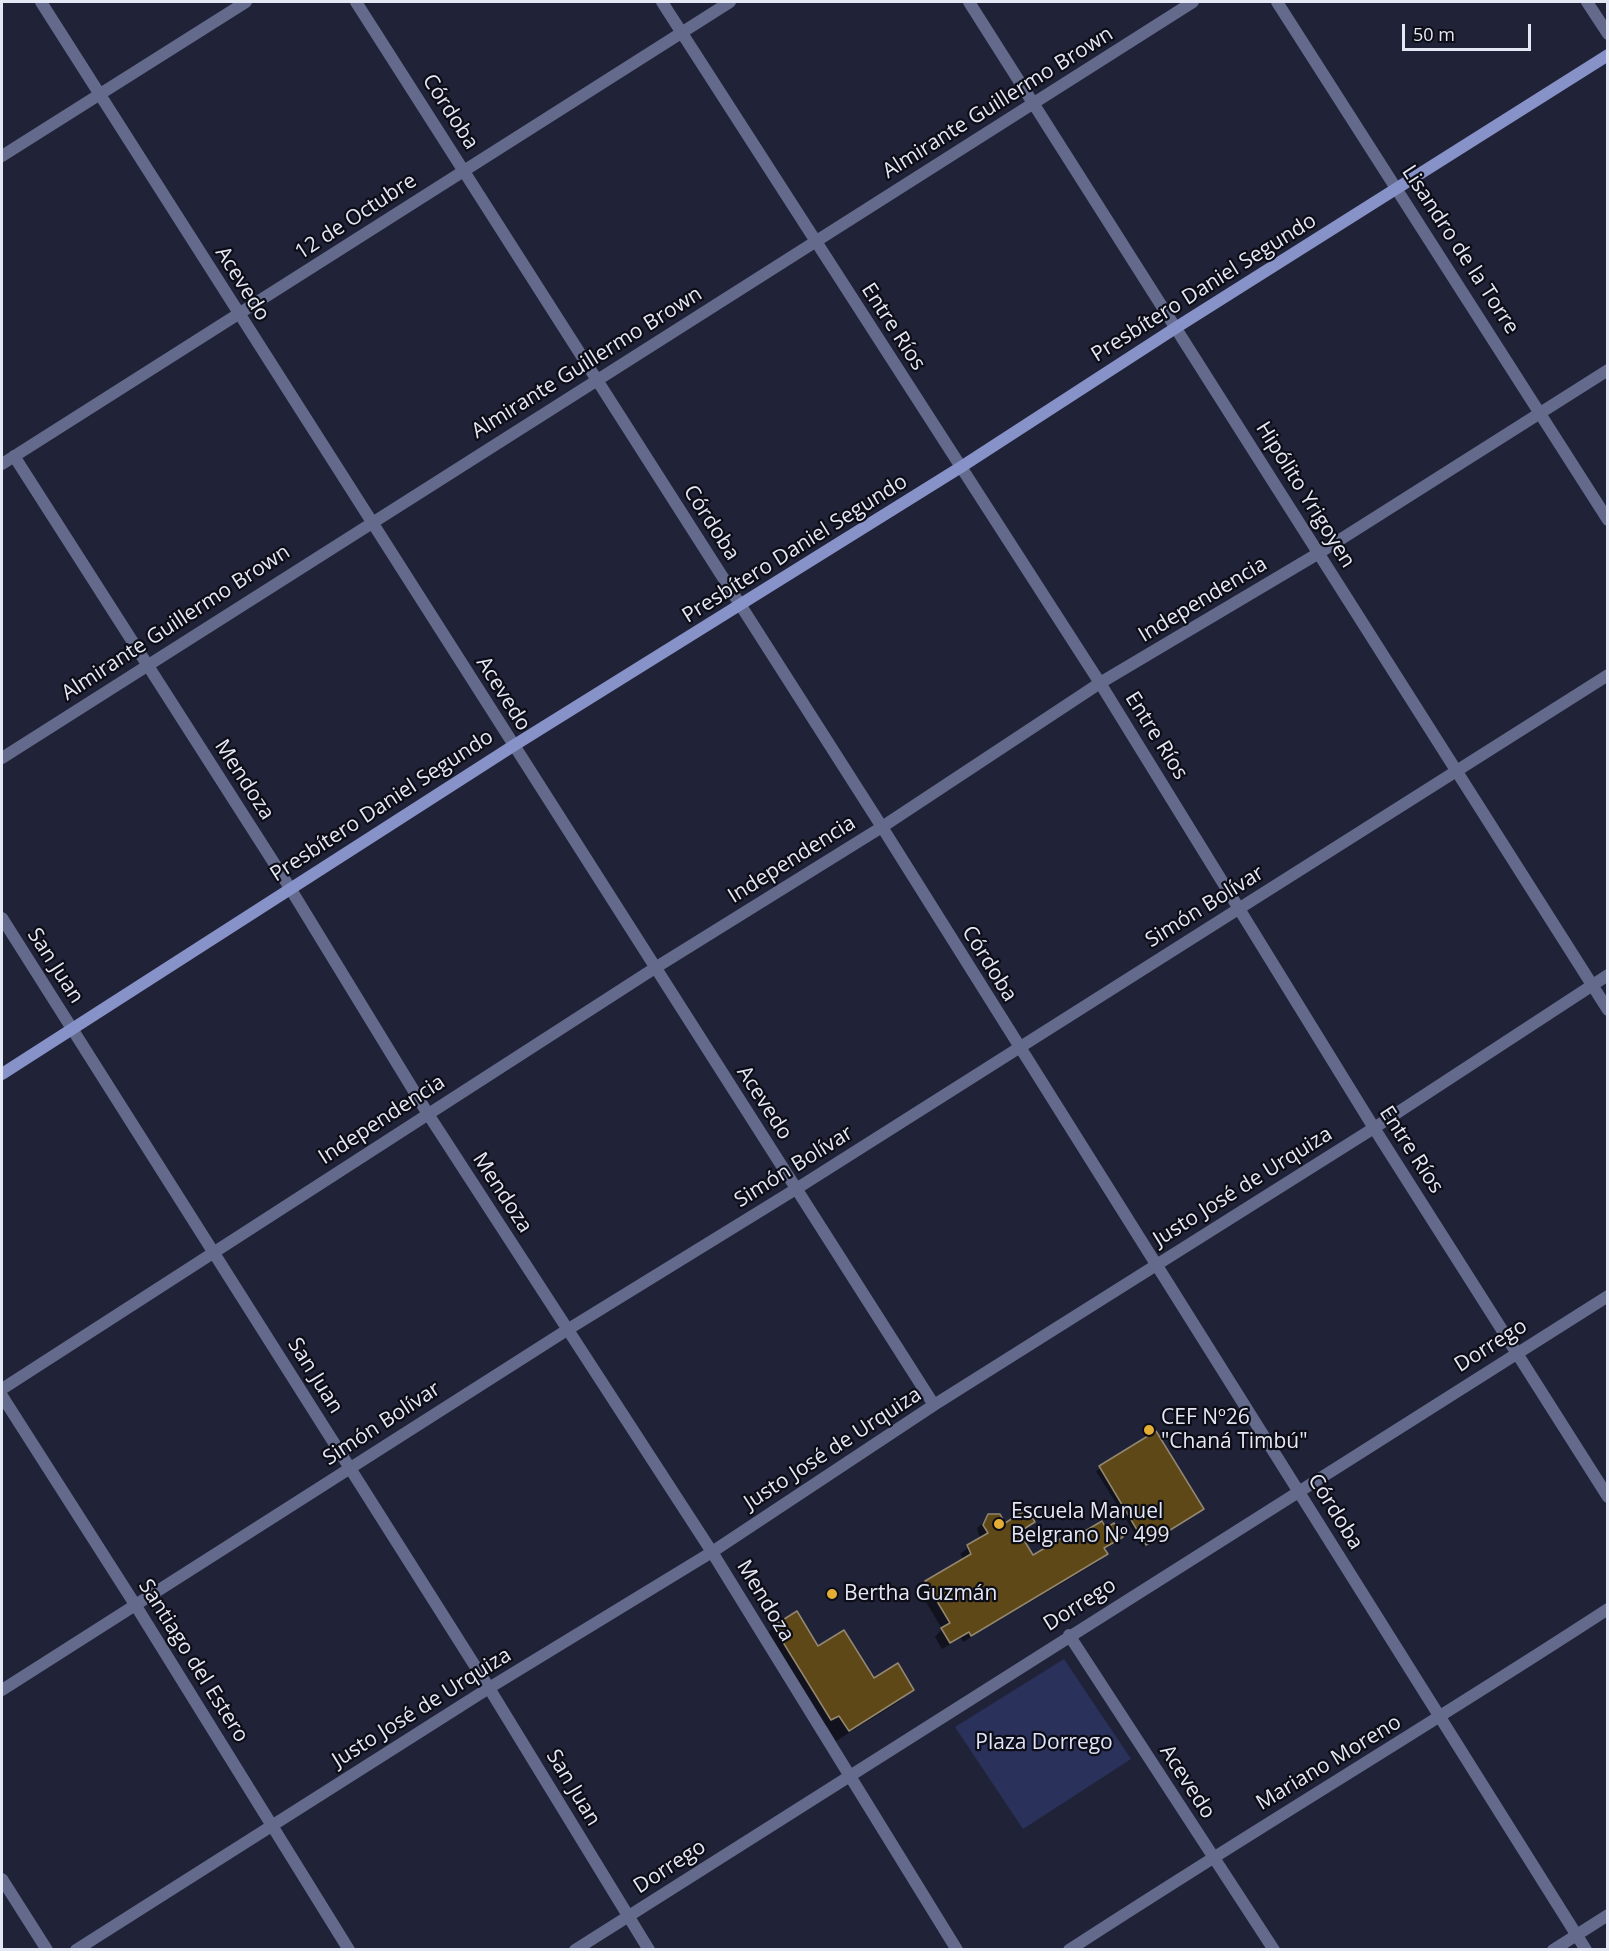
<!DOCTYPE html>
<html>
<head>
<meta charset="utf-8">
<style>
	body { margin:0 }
	#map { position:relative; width:1609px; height:1951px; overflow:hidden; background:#202337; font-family:"Open Sans",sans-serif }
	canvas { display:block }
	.frame { position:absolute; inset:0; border:3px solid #e4e7f4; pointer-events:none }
	.scale { position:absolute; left:1402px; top:24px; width:129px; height:27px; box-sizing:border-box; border:3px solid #e4e7f4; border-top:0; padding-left:8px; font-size:18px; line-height:21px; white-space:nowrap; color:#e4e7f4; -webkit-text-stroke:4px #0c0d16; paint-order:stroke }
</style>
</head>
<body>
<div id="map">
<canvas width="1609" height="1951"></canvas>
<div class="frame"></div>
<div class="scale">50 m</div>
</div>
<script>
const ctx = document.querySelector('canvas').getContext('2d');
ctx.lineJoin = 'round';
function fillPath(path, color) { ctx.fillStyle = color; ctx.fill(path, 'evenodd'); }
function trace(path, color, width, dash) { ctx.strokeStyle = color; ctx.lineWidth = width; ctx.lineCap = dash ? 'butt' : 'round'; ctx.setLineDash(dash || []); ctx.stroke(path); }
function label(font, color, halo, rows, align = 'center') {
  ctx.font = font + ' "Open Sans",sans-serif'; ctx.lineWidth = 4.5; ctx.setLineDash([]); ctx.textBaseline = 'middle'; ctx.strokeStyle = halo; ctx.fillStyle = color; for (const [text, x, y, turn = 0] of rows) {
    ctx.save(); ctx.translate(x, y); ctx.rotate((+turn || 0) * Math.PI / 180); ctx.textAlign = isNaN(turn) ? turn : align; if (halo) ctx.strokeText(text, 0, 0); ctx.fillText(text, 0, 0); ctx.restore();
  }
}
fillPath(new Path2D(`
	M1064 1659 1131 1759 1023 1829 955 1727Z`), '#2a315b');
fillPath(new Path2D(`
	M1155 1433 1198 1512 1143 1547 1096 1471Z
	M994 1514 999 1515 1004 1525 1033 1522 1019 1534 1033 1557 1105 1530 1121 1537 1104 1550 1106 1554 1098 1562 963 1642 961 1638 942 1649 935 1637 942 1629 919 1590 963 1559 960 1554 980 1539 977 1528Z
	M796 1613 818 1648 874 1680 912 1689 900 1701 836 1741 827 1726 819 1731 762 1639 774 1627Z`), '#0007');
const building = new Path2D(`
	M1156 1431 1204 1509 1146 1545 1099 1466Z
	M1027 1509 1035 1522 1019 1532 1033 1555 1067 1535 1070 1540 1102 1521 1106 1528 1114 1523 1123 1537 1104 1548 1108 1554 971 1636 969 1632 950 1643 941 1628 950 1623 925 1581 971 1554 967 1545 988 1533 983 1525 988 1514H1000L1005 1523Z
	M797 1611 818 1646 844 1630 874 1678 898 1663 914 1690 849 1731 839 1716 831 1720 773 1626Z`);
fillPath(building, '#5f4817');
trace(building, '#938770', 1.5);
trace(new Path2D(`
	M41 2 934 1405
	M356 2 882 827 1586 1950
	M662 2 1100 683 1374 1128 1608 1497
	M969 2 1608 1010
	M1277 2 1608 520
	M1587 2 1608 34
	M2 156 246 2
	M14 456 290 888 428 1114 712 1552 957 1950
	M2 464 730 2
	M2 758 1193 2
	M2 918 489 1688 649 1950
	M2 1389 655 968 882 827 1100 683 1319 553 1608 370
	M2 1396 136 1606 349 1950
	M1069 1635 1274 1950
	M2 1690 567 1330 796 1189 1608 675
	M2 1879 47 1950
	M76 1950 489 1688 712 1552 934 1405 1374 1128 1608 975
	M575 1950 1608 1296
	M1069 1950C1247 1834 1430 1725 1608 1609
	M1553 1950 1608 1915`), '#636a8c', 12);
trace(new Path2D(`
	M2 1074 513 746 961 467 1177 327 1608 55`), '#8792c8', 12);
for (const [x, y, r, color] of [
	[1149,1430,6,"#e4ae35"],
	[999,1524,6,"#e4ae35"],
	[832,1594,6,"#e4ae35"]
]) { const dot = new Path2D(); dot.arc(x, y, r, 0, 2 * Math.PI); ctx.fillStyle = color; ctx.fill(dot); trace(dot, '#0c0d16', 2); }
label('21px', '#e4e7f4', '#0c0d16', [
	["Almirante Guillermo Brown",998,103,-32],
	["Córdoba",450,112,57],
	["12 de Octubre",356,217,-33],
	["Lisandro de la Torre",1460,250,57],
	["Acevedo",242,284,58],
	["Presbítero Daniel Segundo",1204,288,-32],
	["Entre Ríos",893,327,57],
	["Almirante Guillermo Brown",587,363,-32],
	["Hipólito Yrigoyen",1305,495,58],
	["Córdoba",711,523,57],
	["Presbítero Daniel Segundo",795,549,-32],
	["Independencia",1203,600,-31],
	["Almirante Guillermo Brown",176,623,-33],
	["Acevedo",503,694,58],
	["Entre Ríos",1156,736,58],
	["Mendoza",244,780,57],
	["Presbítero Daniel Segundo",382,806,-33],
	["Independencia",792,860,-32],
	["Simón Bolívar",1205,907,-32],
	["Córdoba",989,964,58],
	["San Juan",55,966,57],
	["Acevedo",764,1103,57],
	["Independencia",382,1120,-33],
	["Entre Ríos",1411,1150,57],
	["Simón Bolívar",794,1167,-32],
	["Justo José de Urquiza",1243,1187,-32],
	["Mendoza",502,1193,57],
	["Dorrego",1491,1346,-32],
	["San Juan",315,1376,58],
	["Simón Bolívar",382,1424,-33],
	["Justo José de Urquiza",833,1449,-33],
	["Córdoba",1335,1512,58],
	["Mendoza",765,1601,59],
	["Dorrego",1080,1605,-32],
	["Santiago del Estero",193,1661,58],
	["Justo José de Urquiza",422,1708,-32],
	["Mariano Moreno",1329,1763,-31],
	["Acevedo",1187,1782,57],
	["San Juan",573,1788,59],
	["Dorrego",670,1867,-33]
]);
label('21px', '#e4e7f4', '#0c0d16', [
	["CEF Nº26",1161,1418],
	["\"Chaná Timbú\"",1161,1442],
	["Escuela Manuel",1011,1512],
	["Belgrano Nº 499",1011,1536],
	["Bertha Guzmán",844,1594]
], 'left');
label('21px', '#dee3f8', '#0c0d16', [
	["Plaza Dorrego",1044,1743]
]);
</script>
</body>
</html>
